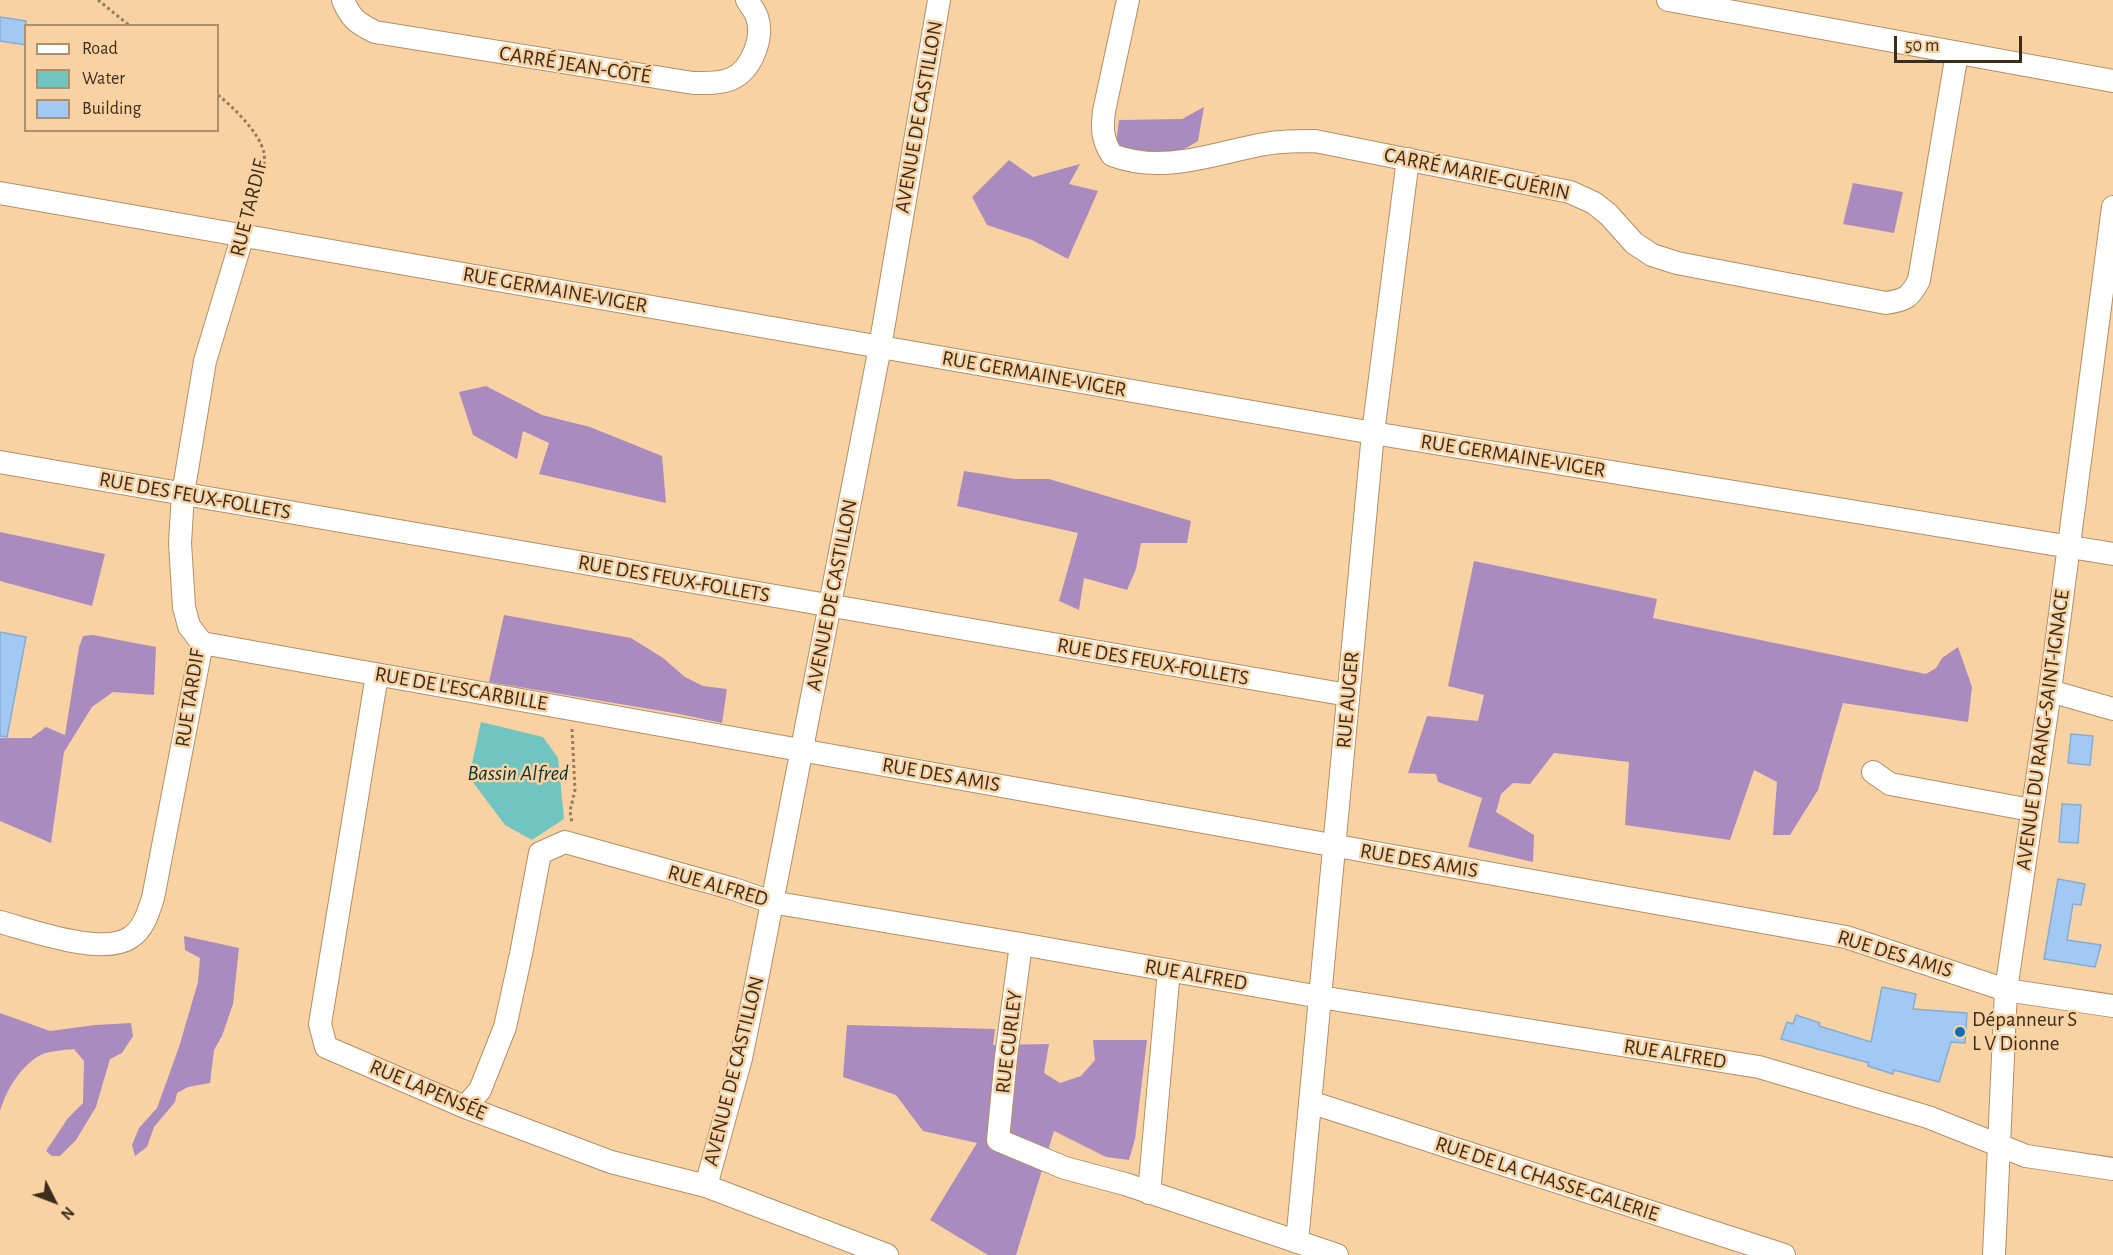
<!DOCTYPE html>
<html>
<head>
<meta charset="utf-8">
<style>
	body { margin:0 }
	#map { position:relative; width:2113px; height:1255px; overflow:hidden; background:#f9d2a4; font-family:"Alegreya Sans",sans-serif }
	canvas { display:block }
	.legend { position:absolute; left:24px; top:24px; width:195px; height:108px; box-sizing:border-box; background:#f9d2a4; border:2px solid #ad906d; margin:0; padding:8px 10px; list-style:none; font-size:18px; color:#3c2d1b }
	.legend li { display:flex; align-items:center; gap:12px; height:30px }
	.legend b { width:30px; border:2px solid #ad906d }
	.north { position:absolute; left:24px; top:1171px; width:60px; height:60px; -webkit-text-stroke:4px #f9d2a4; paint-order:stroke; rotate:132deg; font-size:16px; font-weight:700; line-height:24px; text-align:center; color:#3c2d1b }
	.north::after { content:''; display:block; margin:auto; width:21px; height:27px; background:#3c2d1b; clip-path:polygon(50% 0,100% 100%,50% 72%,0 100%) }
	.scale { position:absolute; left:1894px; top:36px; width:128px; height:27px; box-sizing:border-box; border:3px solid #3c2d1b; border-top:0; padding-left:8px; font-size:18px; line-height:21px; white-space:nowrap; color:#3c2d1b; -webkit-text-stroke:4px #f9d2a4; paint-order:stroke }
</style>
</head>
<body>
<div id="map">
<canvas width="2113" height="1255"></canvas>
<ul class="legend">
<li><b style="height:8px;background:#fff"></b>Road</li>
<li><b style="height:16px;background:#70c5c1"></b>Water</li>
<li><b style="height:16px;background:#a2c9f4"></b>Building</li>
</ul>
<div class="north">N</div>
<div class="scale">50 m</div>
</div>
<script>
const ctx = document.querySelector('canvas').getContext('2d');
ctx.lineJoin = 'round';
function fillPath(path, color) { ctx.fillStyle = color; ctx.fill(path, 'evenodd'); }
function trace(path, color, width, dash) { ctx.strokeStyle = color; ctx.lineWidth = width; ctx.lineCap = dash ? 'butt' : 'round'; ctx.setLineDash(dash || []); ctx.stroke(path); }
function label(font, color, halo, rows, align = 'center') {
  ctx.font = font + ' "Alegreya Sans",sans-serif'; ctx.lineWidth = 5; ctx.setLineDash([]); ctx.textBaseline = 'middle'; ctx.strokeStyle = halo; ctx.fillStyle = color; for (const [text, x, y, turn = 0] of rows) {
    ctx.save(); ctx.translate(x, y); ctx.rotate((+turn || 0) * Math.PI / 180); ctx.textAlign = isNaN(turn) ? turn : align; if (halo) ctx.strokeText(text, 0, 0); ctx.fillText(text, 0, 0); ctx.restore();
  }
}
fillPath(new Path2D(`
	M1204 107 1198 141 1176 154 1115 152 1119 120 1182 119Z
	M1009 160 1033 177 1080 164 1069 184 1098 191 1068 259 1032 240 987 225 972 197Z
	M1853 183 1903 192 1894 233 1843 224Z
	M486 386 542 415 590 427 662 456 666 503 539 474 549 443 523 431 517 459 473 435 459 392Z
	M964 471 1015 479H1049L1191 521 1187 543H1141L1136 569 1127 590 1084 578 1079 610 1059 601 1078 533 957 506Z
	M0 532 105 554 92 606 0 581Z
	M1474 561 1657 599 1653 618 1926 674 1936 668 1942 658 1958 647 1972 687 1968 722 1843 703 1818 790 1790 835H1773L1777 782 1754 770 1730 840 1625 825 1629 762 1554 753 1530 784 1513 783 1501 794 1496 812 1534 835 1533 862 1468 847 1482 798 1438 782 1436 774 1408 773 1427 716 1478 721 1484 695 1448 686Z
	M504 615 631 638 663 658 685 677 703 686 727 689 722 723 674 713 489 682Z
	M93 635 156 647 154 695 113 692 92 707 64 752 51 843 0 821V738H31L46 727 65 735 79 647 83 636Z
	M184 936 239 948 233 1004 222 1036 214 1050 210 1083 188 1087 177 1093 175 1102 154 1127 147 1147 135 1156 132 1145 139 1128 157 1108 179 1047 198 982 200 958 185 950Z
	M0 1013 50 1031 95 1025 131 1023 133 1036 122 1053 110 1059 96 1107 76 1140 60 1156H52L46 1151 68 1118 83 1103 84 1061 74 1049C63 1050 46 1051 37 1057 19 1069 6 1091 0 1111Z
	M847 1025 995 1029 993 1045 1049 1044 1044 1073 1060 1083 1081 1076 1095 1060 1093 1040H1147L1135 1139 1129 1160 1106 1157 1054 1131 1016 1255H988L930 1220 977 1143 923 1131 896 1095 843 1077Z`), '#aa8bc0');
fillPath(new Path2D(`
	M481 722 543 737 558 758 564 819 532 840 505 825 469 777Z`), '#70c5c1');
const building = new Path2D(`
	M0 17 26 21V45L0 41Z
	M0 632 26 637 7 737 0 736Z
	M2071 734 2093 736 2090 765 2068 763Z
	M2062 804 2081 805 2078 843 2059 842Z
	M2058 879 2085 884 2081 905 2073 904 2067 940 2101 945 2095 967 2044 959Z
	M1882 987 1916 994 1913 1009 1967 1013 1965 1043 1951 1042 1939 1082 1894 1070 1893 1074 1868 1066 1869 1063 1781 1039 1787 1022 1793 1024 1796 1015 1820 1023 1819 1026 1871 1042Z`);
fillPath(building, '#a2c9f4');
trace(building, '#85acd5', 1.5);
const minor = new Path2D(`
	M343 0C351 19 357 23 375 32L693 83C707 83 719 84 731 79 752 70 764 37 757 17 755 11 750 5 747 0
	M1128 0 1104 111C1102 128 1102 140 1112 155 1162 174 1209 155 1259 145 1278 141 1296 141 1315 141L1570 192 1594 203 1608 214 1634 243 1652 255 1677 263 1886 303C1905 300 1910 298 1919 280L1957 53
	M1668 0 2113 81
	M0 193 1373 433 2113 554
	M0 462 1348 695
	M202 643 1846 937 2006 990 2113 1006
	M377 675 320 1024 326 1047 465 1107 611 1162 706 1186 887 1255
	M2050 691 2113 709
	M1873 772 1890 784 2031 810
	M0 922C30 930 104 957 131 937 144 928 148 913 153 898L202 643 189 626 184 607 180 543 183 494 205 361 243 235
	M1021 944 1006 1057 998 1140 1065 1168 1125 1184 1337 1255
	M1310 1102 1784 1255
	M465 1107 480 1090 505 1027 521 954 540 853 565 842 734 889 771 902 1021 944 1320 997 1759 1067 1928 1117 2026 1156 2113 1169
	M706 1186 741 1058 756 985 880 347 939 0
	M1149 1193 1169 970
	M1297 1242 1373 433 1408 159
	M1994 1255 2006 990 2050 691 2113 207`);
trace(minor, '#b48f63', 24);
trace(new Path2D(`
	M98 0 130 26
	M218 95C233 107 260 133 264 153 267 166 254 202 249 216
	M572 729 575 790 570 811 572 823`), '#967c5d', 3, [3, 3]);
trace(minor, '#fff', 22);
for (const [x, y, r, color] of [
	[1960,1032,6,"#106bb8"]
]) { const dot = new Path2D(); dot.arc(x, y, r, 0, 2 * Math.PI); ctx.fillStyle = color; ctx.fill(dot); trace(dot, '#f9d2a4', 2); }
label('21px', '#3c2d1b', '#f9d2a4', [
	["CARRÉ JEAN-CÔTÉ",575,65,9],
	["AVENUE DE CASTILLON",919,117,-80],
	["CARRÉ MARIE-GUÉRIN",1477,174,12],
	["RUE TARDIF",249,208,-76],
	["RUE GERMAINE-VIGER",555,290,10],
	["RUE GERMAINE-VIGER",1034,374,10],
	["RUE GERMAINE-VIGER",1513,456,9],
	["RUE DES FEUX-FOLLETS",195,496,10],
	["RUE DES FEUX-FOLLETS",674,579,10],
	["AVENUE DE CASTILLON",832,595,-79],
	["RUE DES FEUX-FOLLETS",1153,662,10],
	["RUE DE L'ESCARBILLE",461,689,10],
	["RUE TARDIF",190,698,-81],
	["RUE AUGER",1348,700,-85],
	["AVENUE DU RANG-SAINT-IGNACE",2043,730,-82],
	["RUE DES AMIS",941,775,10],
	["RUE DES AMIS",1419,861,10],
	["RUE ALFRED",718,886,16],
	["RUE DES AMIS",1895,954,17],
	["RUE ALFRED",1196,975,10],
	["RUE CURLEY",1009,1042,-83],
	["RUE ALFRED",1675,1054,9],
	["AVENUE DE CASTILLON",734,1071,-76],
	["RUE LAPENSÉE",428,1090,23],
	["RUE DE LA CHASSE-GALERIE",1547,1179,18]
]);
label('21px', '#3c2d1b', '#f9d2a4', [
	["Dépanneur S",1972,1020],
	["L V Dionne",1972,1044]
], 'left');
label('italic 22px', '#083432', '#f9d2a4', [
	["Bassin Alfred",518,773]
]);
</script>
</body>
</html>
